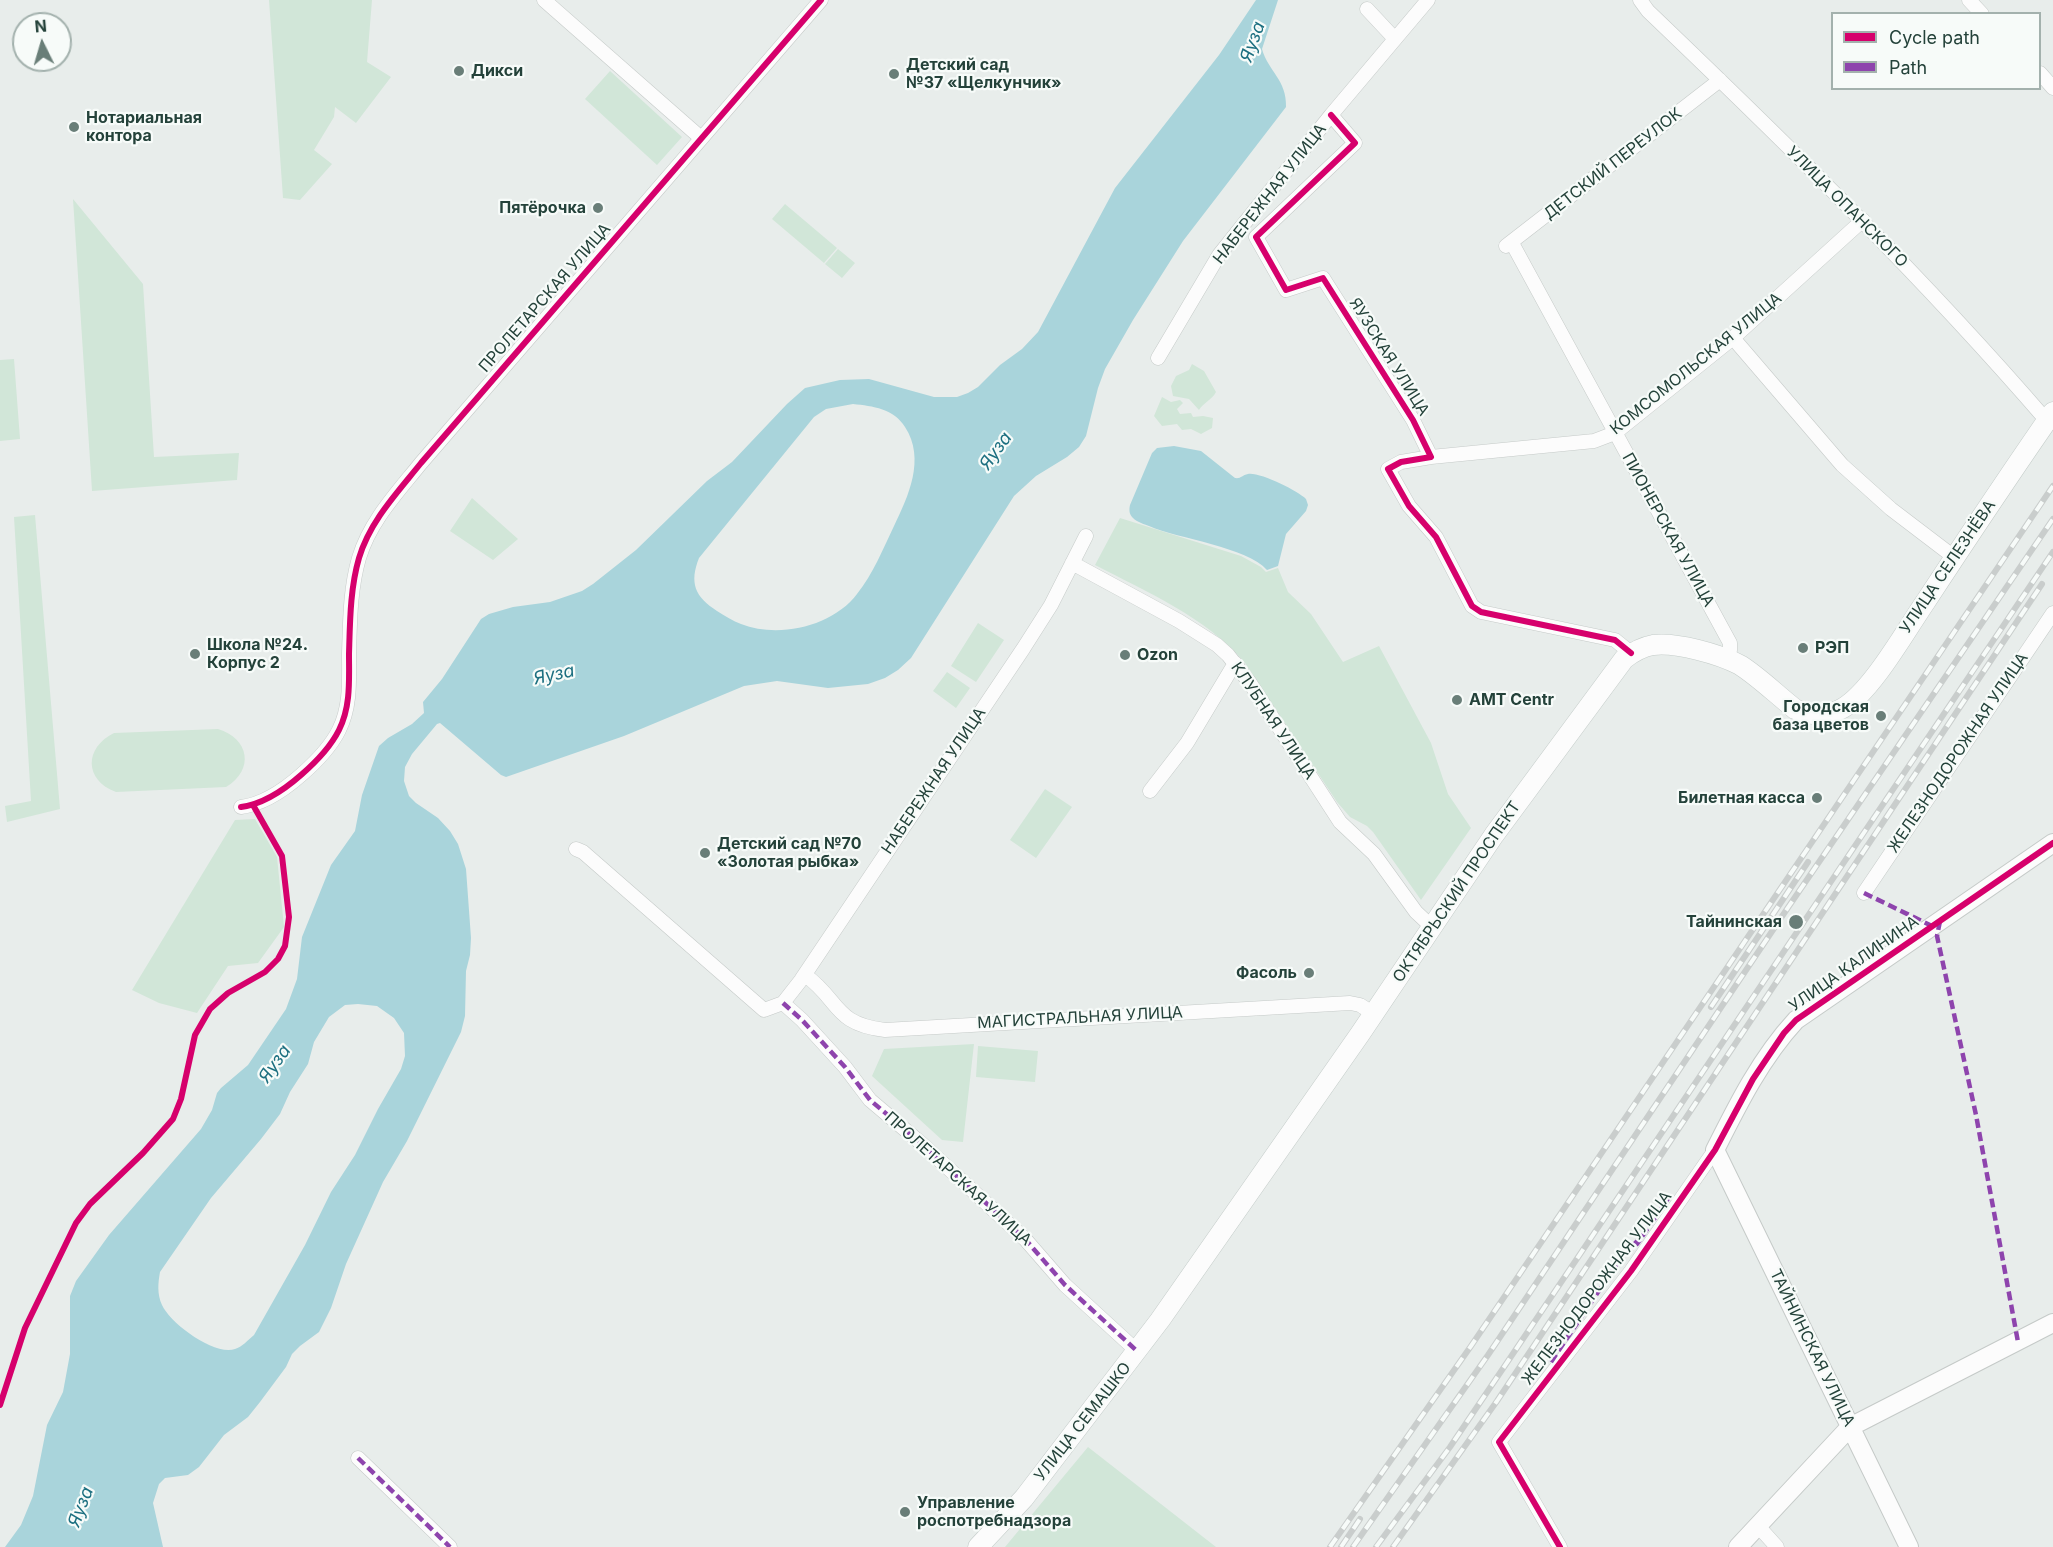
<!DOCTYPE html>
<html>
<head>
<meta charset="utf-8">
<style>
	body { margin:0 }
	#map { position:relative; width:2053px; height:1547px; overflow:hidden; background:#e8edeb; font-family:Inter,sans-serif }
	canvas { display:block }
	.legend { position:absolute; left:1831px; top:12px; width:210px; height:78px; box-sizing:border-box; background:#f7fbf9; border:2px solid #a3b1ad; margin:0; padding:8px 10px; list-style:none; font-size:18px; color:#24423a }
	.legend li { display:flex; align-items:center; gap:12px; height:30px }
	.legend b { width:30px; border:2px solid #a3b1ad }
	.north { position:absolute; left:12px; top:12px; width:60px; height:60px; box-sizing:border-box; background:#f7fbf9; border:2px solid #a3b1ad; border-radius:50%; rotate:355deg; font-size:16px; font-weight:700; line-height:24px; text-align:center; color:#24423a }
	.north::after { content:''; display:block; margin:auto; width:21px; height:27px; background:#697e78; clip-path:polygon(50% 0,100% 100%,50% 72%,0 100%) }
</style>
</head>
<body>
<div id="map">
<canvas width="2053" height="1547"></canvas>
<ul class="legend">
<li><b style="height:8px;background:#d6006c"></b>Cycle path</li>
<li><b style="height:8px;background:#8e44ad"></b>Path</li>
</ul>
<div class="north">N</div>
</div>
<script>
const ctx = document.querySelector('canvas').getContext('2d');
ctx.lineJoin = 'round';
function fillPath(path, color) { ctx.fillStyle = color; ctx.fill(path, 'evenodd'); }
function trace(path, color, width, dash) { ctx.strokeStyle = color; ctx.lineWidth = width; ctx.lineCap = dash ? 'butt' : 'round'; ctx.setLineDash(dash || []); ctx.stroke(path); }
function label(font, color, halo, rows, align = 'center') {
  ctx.font = font + ' Inter,sans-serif'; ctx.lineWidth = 4.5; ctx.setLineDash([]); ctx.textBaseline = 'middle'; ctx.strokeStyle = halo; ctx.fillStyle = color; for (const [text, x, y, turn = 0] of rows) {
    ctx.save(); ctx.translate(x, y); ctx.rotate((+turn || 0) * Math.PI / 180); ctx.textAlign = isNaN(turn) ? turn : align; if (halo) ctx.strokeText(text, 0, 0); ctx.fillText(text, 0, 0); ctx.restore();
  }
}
fillPath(new Path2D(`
	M269 0H372L367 62 391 77 356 123 335 107 334 117 314 150 332 164 300 200 283 198Z
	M610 71 682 137 657 165 585 99Z
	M73 199 143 284 154 457 239 453 237 480 92 491Z
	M785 204 837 248 824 263 772 219Z
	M838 249 855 263 842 278 825 264Z
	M14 359 20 439 0 441V360Z
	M1192 364 1204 371 1216 392C1212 400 1204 402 1199 410L1189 399 1173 396 1171 386 1176 376 1189 370Z
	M1162 397 1171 402 1180 400 1183 403 1177 409 1180 414 1191 413 1193 417 1203 416 1213 418 1212 428 1201 434 1191 429 1182 430 1177 424 1162 426 1154 416Z
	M472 498 518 539 493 560 450 531Z
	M35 515 60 809 7 822 5 806 31 801 14 517Z
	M1120 518 1241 556 1261 567 1266 572 1278 568 1288 592 1311 614 1343 662 1379 646 1431 743 1448 794 1471 828 1421 900 1373 832 1367 826 1350 817 1337 802 1245 663C1206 617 1147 592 1095 565Z
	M978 623 1004 640 976 682 951 666Z
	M947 672 970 688 956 708 933 691Z
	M218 729C249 738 255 770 226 787L116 792C84 780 84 748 114 733Z
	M1045 789 1072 807 1036 858 1010 840Z
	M255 819 277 857 284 927 258 963 228 966 197 1013 159 1003 132 990 235 820Z
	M974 1044 963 1142 942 1140 872 1076 884 1049Z
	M978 1046 1038 1051 1035 1082 976 1077Z
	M1088 1447 1216 1547H1005Z`), '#d1e6d8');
fillPath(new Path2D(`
	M1256 0H1278L1262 49C1268 71 1287 80 1286 107L1183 241 1133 320 1105 369 1098 388 1086 436 1079 447 1067 457 1036 476 1014 496 911 658 898 670 885 678 868 684 828 688 777 681 744 686 624 736 506 777 501 775 440 723 437 724 412 754 405 767 404 781 409 796 416 803 438 818 450 831 458 844 466 869 471 938 470 955 466 971 465 1016 461 1032 407 1141 383 1182 346 1264 331 1308 319 1332 300 1346 292 1354 286 1367 260 1402 248 1417 224 1435 199 1467 188 1475 165 1478 159 1484 153 1503 163 1547H5L21 1525 33 1496 47 1425 63 1392 70 1354V1296L76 1281 109 1235 201 1129 212 1110 217 1093 221 1088 248 1065 286 1009 297 979 302 937 331 865 355 831 362 795 379 746 388 738 412 724 424 713 423 702 442 679 481 619 489 614 513 607 550 602 582 591 593 584 636 550 707 481 732 462 787 404 805 388 840 380 869 379 934 397H957L968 393 978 387 1000 365 1022 349 1038 332 1115 188 1219 55ZM853 404C873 406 894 409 905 427 926 459 908 497 894 526 883 549 873 574 857 594 833 626 779 639 741 624 733 621 725 616 717 611 695 597 689 583 699 558L814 417 826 409ZM358 1004 377 1006 394 1018 404 1033 405 1056 401 1069 378 1109 355 1155 331 1192 305 1245 254 1335C248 1340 242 1347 235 1349 214 1356 170 1323 162 1305 157 1294 158 1283 160 1272L211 1198 261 1139 280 1114 290 1092 308 1064 314 1042 329 1017 345 1005Z
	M1174 446 1201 451 1235 478C1241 479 1242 475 1248 474 1260 472 1298 491 1306 499L1308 505 1306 511 1286 534 1278 566 1267 570C1247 547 1179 539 1149 526 1144 524 1137 522 1133 518 1129 514 1129 510 1130 505L1152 453 1157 448Z`), '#a9d4db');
const minor = new Path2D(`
	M544 0 701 138
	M1640 0 1648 11C1786 143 1922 276 2047 421
	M1969 0 1982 14
	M1367 9 1395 39
	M2040 73 2053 88
	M1331 115 1355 143 1256 237 1286 290 1323 278 1413 420 1431 457 1401 462 1388 469 1409 506 1436 537 1472 606 1481 612 1615 640 1631 653
	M1512 243 1730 643V650L1727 660
	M1506 246 1720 80
	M1733 338 1842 465 1891 509 1954 557
	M1158 358 1219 255 1331 115 1428 0
	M1431 457 1594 441 1615 433 1733 338 1863 220
	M1072 563 1179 621 1217 645 1228 655 1250 683 1340 822 1374 854 1416 912 1432 927
	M1150 791 1187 743 1235 663
	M241 807C264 804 284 790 301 775 316 762 330 748 339 730 351 706 349 680 349 654 350 622 350 589 359 558 370 521 397 493 421 463L821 0
	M576 849 583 852 764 1010 783 1003 801 980 1023 649 1051 605 1086 536
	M1864 893 2053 613
	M805 975C840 1000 833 1024 885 1030L1350 1003 1360 1005 1374 1014
	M783 1003 802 1020 845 1067 870 1100 922 1144 1025 1239 1065 1285 1137 1351
	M358 1458 450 1547
	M1758 1526 1777 1547
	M1560 1547 1499 1442 1631 1271 1715 1150`);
const tertiary = new Path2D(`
	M1738 1547 1850 1427 2053 1323
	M1909 1547 1715 1150C1738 1104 1761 1058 1796 1020L2053 843`);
const secondary = new Path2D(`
	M978 1547 1024 1498 1160 1320 1360 1034 1494 835 1624 659C1633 652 1642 647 1653 645 1676 642 1719 654 1740 665 1759 677 1777 695 1795 709 1810 716 1828 717 1843 708 1872 691 1906 630 1926 601 1968 537 2010 474 2053 412`);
trace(minor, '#c5cac8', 15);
trace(tertiary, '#c5cac8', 20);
trace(secondary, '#c3cbc8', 21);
trace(minor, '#fcfcfc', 14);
trace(tertiary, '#fcfcfc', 18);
trace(secondary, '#fcfcfc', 20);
const rail = new Path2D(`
	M1711 1007 1808 862
	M1330 1547 1471 1346 2053 486
	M1341 1547 1360 1519
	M1353 1547 1488 1355 1789 906 2053 519
	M1376 1547 1450 1447 1504 1367 2053 552
	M1393 1547 1497 1401 2042 584`);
trace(rail, '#c9cdcc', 6);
trace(rail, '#f7fbf9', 4, [11]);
trace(new Path2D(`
	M1864 893 1932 926 1933 928
	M1940 921 1937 936 1976 1115 2018 1342
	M783 1003 802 1020 845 1067 870 1100 922 1144 1025 1239 1065 1285 1137 1351
	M1551 1362 1633 1240 1637 1244 1669 1197 1665 1194
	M358 1458 450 1547`), '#8e44ad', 4.5, [9, 4.5]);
trace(new Path2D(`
	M1331 115 1355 143 1256 237 1286 290 1323 278 1413 420 1431 457 1401 462 1388 469 1409 506 1436 537 1472 606 1481 612 1615 640 1631 653
	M241 807C264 804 284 790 301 775 316 762 330 748 339 730 351 706 349 680 349 654 350 622 350 589 359 558 370 521 397 493 421 463L821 0
	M0 1405 25 1328 76 1223 90 1204 143 1153 173 1119 181 1099 195 1035 210 1009 228 993 265 972 278 959 285 946 289 917 282 856 253 805
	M1560 1547 1499 1442 1631 1271 1715 1150 1753 1079 1784 1033 1796 1020 2053 843`), '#d6006c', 6);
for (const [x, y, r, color] of [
	[459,71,6,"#697e78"],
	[894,74,6,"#697e78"],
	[74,127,6,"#697e78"],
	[598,208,6,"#697e78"],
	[1803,648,6,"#697e78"],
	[195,654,6,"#697e78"],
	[1125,655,6,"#697e78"],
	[1457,700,6,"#697e78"],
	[1881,716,6,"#697e78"],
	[1817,798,6,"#697e78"],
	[705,853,6,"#697e78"],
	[1796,922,8,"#697e78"],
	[1309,973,6,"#697e78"],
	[905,1512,6,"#697e78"]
]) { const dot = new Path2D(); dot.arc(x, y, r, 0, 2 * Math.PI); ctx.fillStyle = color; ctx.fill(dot); trace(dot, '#f7fbf9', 2); }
label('bold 16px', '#24423a', '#f7fbf9', [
	["Детский сад",906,65],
	["№37 «Щелкунчик»",906,83],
	["Дикси",471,71],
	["Нотариальная",86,118],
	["контора",86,136],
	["Пятёрочка",586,208,"right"],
	["Школа №24.",207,645],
	["Корпус 2",207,663],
	["РЭП",1815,648],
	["Ozon",1137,655],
	["AMT Centr",1469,700],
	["Городская",1869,707,"right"],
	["база цветов",1869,725,"right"],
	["Билетная касса",1805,798,"right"],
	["Детский сад №70",717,844],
	["«Золотая рыбка»",717,862],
	["Тайнинская",1782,922,"right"],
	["Фасоль",1297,973,"right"],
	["Управление",917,1503],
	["роспотребнадзора",917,1521]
], 'left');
label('16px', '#24423a', '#f7fbf9', [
	["ДЕТСКИЙ ПЕРЕУЛОК",1613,164,-38],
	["НАБЕРЕЖНАЯ УЛИЦА",1270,194,-52],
	["УЛИЦА ОПАНСКОГО",1847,207,45],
	["ПРОЛЕТАРСКАЯ УЛИЦА",545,298,-49],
	["ЯУЗСКАЯ УЛИЦА",1389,357,58],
	["КОМСОМОЛЬСКАЯ УЛИЦА",1696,364,-39],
	["ПИОНЕРСКАЯ УЛИЦА",1668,530,61],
	["УЛИЦА СЕЛЕЗНЁВА",1948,567,-56],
	["КЛУБНАЯ УЛИЦА",1273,721,56],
	["ЖЕЛЕЗНОДОРОЖНАЯ УЛИЦА",1958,753,-56],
	["НАБЕРЕЖНАЯ УЛИЦА",934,781,-56],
	["ОКТЯБРЬСКИЙ ПРОСПЕКТ",1457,892,-56],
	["УЛИЦА КАЛИНИНА",1854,964,-35],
	["МАГИСТРАЛЬНАЯ УЛИЦА",1080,1018,-3],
	["ПРОЛЕТАРСКАЯ УЛИЦА",958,1179,42],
	["ЖЕЛЕЗНОДОРОЖНАЯ УЛИЦА",1597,1288,-53],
	["ТАЙНИНСКАЯ УЛИЦА",1812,1348,64],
	["УЛИЦА СЕМАШКО",1083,1422,-52]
]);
label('italic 18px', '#1c6f80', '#f7fbf9', [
	["Яуза",1253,42,-70],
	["Яуза",996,451,-54],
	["Яуза",554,675,-12],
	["Яуза",275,1064,-55],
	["Яуза",81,1507,-69]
]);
</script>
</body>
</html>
